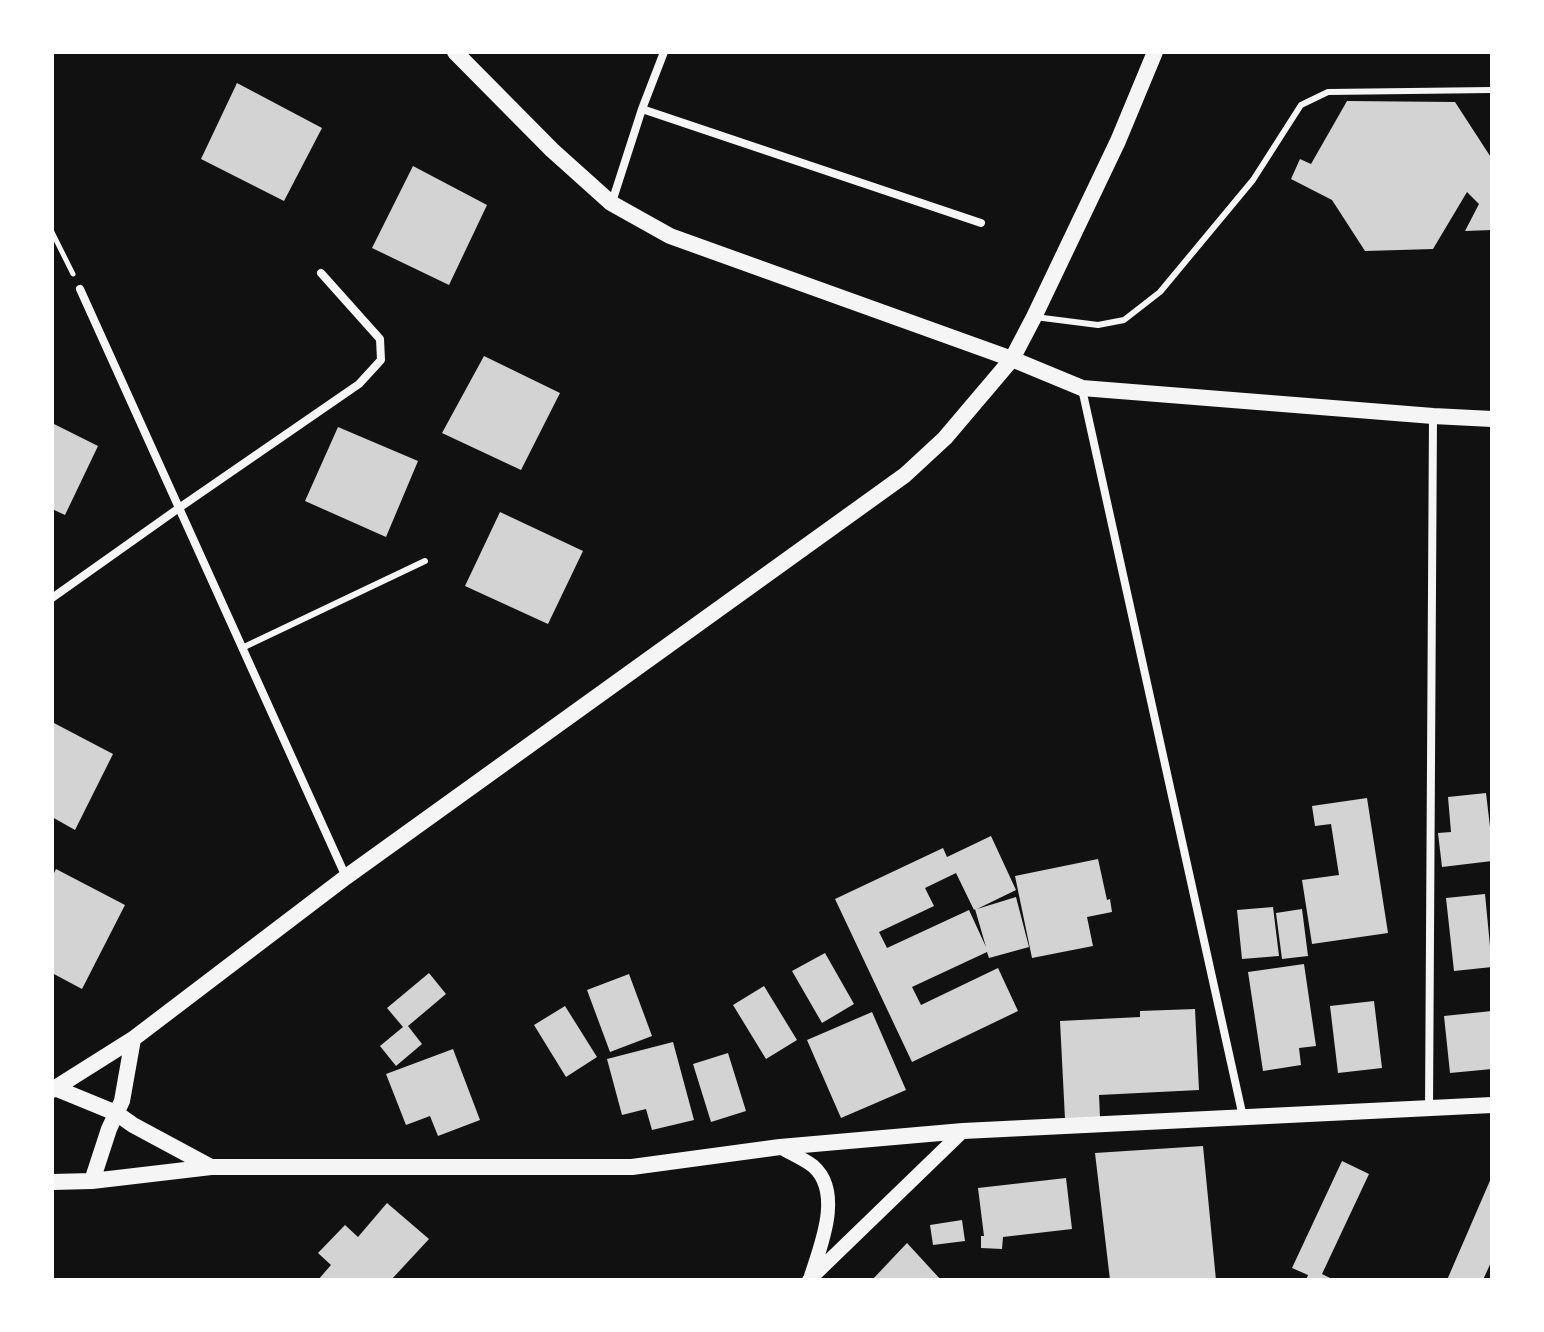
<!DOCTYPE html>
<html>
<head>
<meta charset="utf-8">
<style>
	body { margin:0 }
	#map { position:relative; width:1544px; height:1332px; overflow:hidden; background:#111; font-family:"Asap Condensed",sans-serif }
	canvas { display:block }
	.frame { position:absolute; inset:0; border:54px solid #fff; pointer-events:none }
</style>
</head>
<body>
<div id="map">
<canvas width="1544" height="1332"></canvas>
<div class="frame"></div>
</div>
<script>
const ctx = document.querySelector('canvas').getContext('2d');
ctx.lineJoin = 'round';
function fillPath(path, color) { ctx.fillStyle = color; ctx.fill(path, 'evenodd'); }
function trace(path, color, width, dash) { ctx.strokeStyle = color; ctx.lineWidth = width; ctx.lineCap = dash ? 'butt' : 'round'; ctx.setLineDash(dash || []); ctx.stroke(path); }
fillPath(new Path2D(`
	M237 83 322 128 284 201 201 159Z
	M1347 101 1455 102 1492 159V230L1465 231 1479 204 1467 192 1433 249 1365 251 1332 200 1291 179 1300 159 1311 164Z
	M413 166 487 205 449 285 372 248Z
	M484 356 560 393 521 470 442 433Z
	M52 423 98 446 65 515 52 509Z
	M338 427 418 461 386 537 305 501Z
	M500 512 583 551 548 624 465 586Z
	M52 722 113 754 75 830 52 817Z
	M1486 793 1492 844V861L1442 867 1438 833 1451 832 1448 797Z
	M1367 798 1388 933 1312 944 1302 880 1339 875 1331 824 1315 826 1312 806Z
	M991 836 1016 890 977 909 1016 897 1029 947 989 958 987 952 912 987 921 1005 998 968 1018 1011 912 1062 835 899 943 848 947 857ZM956 873 974 910 975 909 986 947 969 910 887 948 879 932 934 906 925 888Z
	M1098 859 1107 900 1110 899 1112 912 1087 917 1093 946 1032 958 1015 876Z
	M56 869 125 905 82 989 52 973V877Z
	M1485 894 1492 967 1454 971 1446 898Z
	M1273 907 1279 956 1242 959 1237 910Z
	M1302 909 1308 956 1282 959 1276 913Z
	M825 953 854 1004 822 1023 792 971Z
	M1304 964 1316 1046 1299 1048 1301 1065 1263 1071 1248 972Z
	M429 973 446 994 408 1026 422 1044 396 1066 380 1046 403 1027 387 1008Z
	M629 974 652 1036 610 1052 587 990Z
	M764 986 797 1040 766 1059 733 1005Z
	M1374 1001 1382 1068 1338 1073 1330 1006Z
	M565 1006 597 1057 566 1077 534 1025Z
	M1195 1009 1199 1090 1099 1095 1100 1117 1065 1119 1060 1021 1140 1017V1011Z
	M1492 1011V1069L1450 1073 1444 1016Z
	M872 1012 906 1090 841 1118 807 1040Z
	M673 1042 694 1120 652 1130 646 1109 622 1115 607 1059Z
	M453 1049 480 1120 438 1136 430 1116 406 1125 386 1074Z
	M728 1053 746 1111 711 1122 693 1064Z
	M1203 1146 1216 1280H1110L1095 1153Z
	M1342 1161 1369 1174 1322 1274 1334 1280H1306L1308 1275 1292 1268Z
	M1492 1176V1260L1483 1280H1447Z
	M1066 1178 1072 1229 1003 1237 1002 1249 981 1248V1236H984L978 1188Z
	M387 1203 429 1239 391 1280H318L331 1265 318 1253 345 1225 358 1237Z
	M962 1220 965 1241 933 1245 930 1225Z
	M907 1243 941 1280H872Z`), '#d3d3d3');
trace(new Path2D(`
	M52 232 73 274`), '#f5f5f5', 5);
trace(new Path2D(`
	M1035 317 1098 325 1124 320 1160 292 1253 180 1301 105 1328 92 1492 90
	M242 648 425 561`), '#f5f5f5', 6);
trace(new Path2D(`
	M642 109 981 223
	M612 202 642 109 664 52
	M80 289 346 877
	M1082 389 1243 1117
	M52 598 179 508 359 384 381 360 380 339 321 273
	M1429 1109 1433 416`), '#f5f5f5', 8);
trace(new Path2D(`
	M780 1147C790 1153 804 1159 813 1166 843 1192 821 1245 811 1276
	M809 1280 963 1131`), '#f5f5f5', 14);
trace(new Path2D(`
	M455 52 552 150 611 203 670 236 1012 359 1082 388 1433 416 1492 419
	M55 1088 116 1113 133 1125 211 1167
	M52 1090 133 1039 346 877 905 475 945 438 1012 359 1034 317 1118 141 1155 52
	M92 1181 109 1129 122 1101 133 1039
	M52 1182 92 1181 211 1167H632L780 1147 963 1131 1492 1105`), '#f5f5f5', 16);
</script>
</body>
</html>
